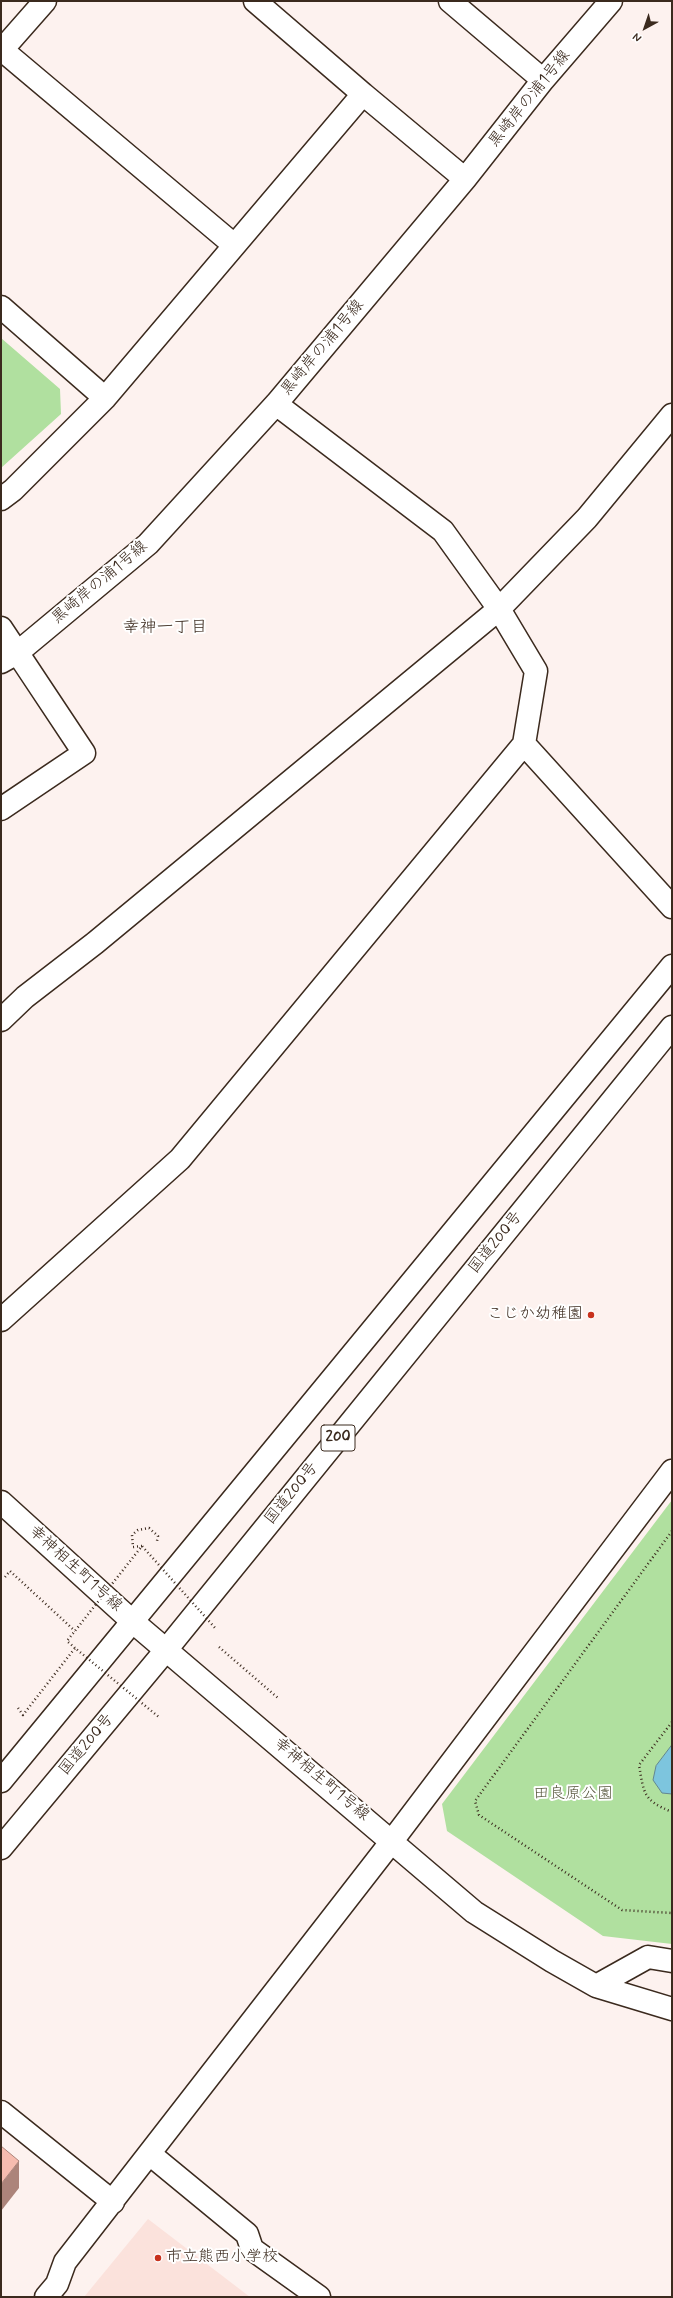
<!DOCTYPE html>
<html>
<head>
<meta charset="utf-8">
<style>
	body { margin:0 }
	#map { position:relative; width:673px; height:2298px; overflow:hidden; background:#fdf2ef; font-family:Mynerve,sans-serif }
	canvas { display:block }
	.frame { position:absolute; inset:0; border:2px solid #3b2a1e; pointer-events:none }
	.north { position:absolute; left:625px; top:8px; width:40px; height:40px; -webkit-text-stroke:3px #fff; paint-order:stroke; rotate:220deg; font-size:11px; font-weight:700; line-height:16px; text-align:center; color:#3b2a1e }
	.north::after { content:''; display:block; margin:auto; width:14px; height:18px; background:#3b2a1e; clip-path:polygon(50% 0,100% 100%,50% 72%,0 100%) }
</style>
</head>
<body>
<div id="map">
<canvas width="673" height="2298"></canvas>
<div class="frame"></div>
<div class="north">N</div>
</div>
<script>
const ctx = document.querySelector('canvas').getContext('2d');
ctx.lineJoin = 'round';
function fillPath(path, color) { ctx.fillStyle = color; ctx.fill(path, 'evenodd'); }
function trace(path, color, width, dash) { ctx.strokeStyle = color; ctx.lineWidth = width; ctx.lineCap = dash ? 'butt' : 'round'; ctx.setLineDash(dash || []); ctx.stroke(path); }
function label(font, color, halo, rows, align = 'center') {
  ctx.font = font + ' Mynerve,"Klee One",sans-serif'; ctx.lineWidth = 4; ctx.setLineDash([]); ctx.textBaseline = 'middle'; ctx.strokeStyle = halo; ctx.fillStyle = color; for (const [text, x, y, turn = 0] of rows) {
    ctx.save(); ctx.translate(x, y); ctx.rotate((+turn || 0) * Math.PI / 180); ctx.textAlign = isNaN(turn) ? turn : align; if (halo) ctx.strokeText(text, 0, 0); ctx.fillText(text, 0, 0); ctx.restore();
  }
}
fillPath(new Path2D(`
	M148 2219 250 2297H84Z`), '#fbe2dc');
fillPath(new Path2D(`
	M1 338 60 389 61 414 1 468Z
	M672 1500V1944L603 1936 447 1831 442 1804Z`), '#b0e09f');
const water = new Path2D(`
	M672 1745V1794L662 1793 653 1780 656 1766Z`);
fillPath(water, '#7dc5de');
trace(water, '#638791', 1);
const minor = new Path2D(`
	M255 1 363 94
	M450 1 543 80
	M1 49 234 245
	M1 51 45 1
	M1 307 105 398
	M1 499 13 490 105 398 363 94 465 179
	M1 628 84 753 1 809
	M1 662 17 653 148 544 276 404 465 179 543 80 611 1
	M524 744 672 907
	M1 1020 25 997 95 943 499 609 587 518 672 415
	M1 1320 180 1159 524 744 536 671 499 609 443 531 276 404
	M1 1502 132 1621 474 1912 552 1961 596 1986 672 2009
	M596 1986 648 1957 672 1961
	M1 2112 113 2202
	M151 2155 247 2234 252 2249 319 2297
	M46 2297 57 2284 65 2262 392 1841 672 1471`);
const highway = new Path2D(`
	M1 1781 672 966
	M1 1848 166 1650 672 1027`);
trace(minor, '#3b2a1e', 25);
trace(highway, '#3b2a1e', 25);
trace(new Path2D(`
	M672 1531 475 1801 479 1815 622 1910 672 1913
	M142 1546 133 1547 132 1535 138 1530 149 1528 158 1536 157 1541
	M5 1577 10 1571 75 1631
	M219 1647 278 1698
	M672 1722 639 1765C644 1794 643 1800 672 1812`), '#3b2a1e', 2.5, [1, 3]);
trace(minor, '#fff', 22);
trace(highway, '#fff', 22);
trace(new Path2D(`
	M75 1648 67 1641 142 1546 216 1629
	M18 1708 23 1715 75 1648 160 1718`), '#3b2a1e', 2.5, [1, 3]);
fillPath(new Path2D(`
	M19 2161V2188L1 2211V2184Z`), '#ac847a');
const building = new Path2D(`
	M1 2146 19 2161 1 2184Z`);
fillPath(building, '#f6bcaf');
trace(building, '#ac847a', 1);
for (const [x, y, r, color] of [
	[591,1315,4,"#c8321e"],
	[158,2258,4,"#c8321e"]
]) { const dot = new Path2D(); dot.arc(x, y, r, 0, 2 * Math.PI); ctx.fillStyle = color; ctx.fill(dot); trace(dot, '#fff', 1.5); }
for (const [x, y, w] of [
	[338,1438,34]
]) { const box = new Path2D(); box.roundRect(x - w / 2, y - 13, w, 26, 3); ctx.fillStyle = '#fff'; ctx.fill(box); trace(box, '#3b2a1e', 1); }
label('bold 15px', '#3b2a1e', null, [
	["200",338,1438]
]);
label('16px', '#3b2a1e', '#fff', [
	["黒崎岸の浦1号線",530,99,-51],
	["黒崎岸の浦1号線",323,348,-50],
	["黒崎岸の浦1号線",100,583,-40],
	["国道200号",496,1243,-51],
	["国道200号",292,1494,-51],
	["幸神相生町1号線",75,1569,42],
	["国道200号",87,1745,-50],
	["幸神相生町1号線",321,1780,40]
]);
label('16px', '#3b2a1e', '#fff', [
	["こじか幼稚園",583,1315],
	["市立熊西小学校",166,2258,"left"]
], 'right');
label('16px', '#58583e', '#fff', [
	["田良原公園",573,1795]
]);
label('17px', '#3b2a1e', '#fff', [
	["幸神一丁目",165,628]
]);
</script>
</body>
</html>
